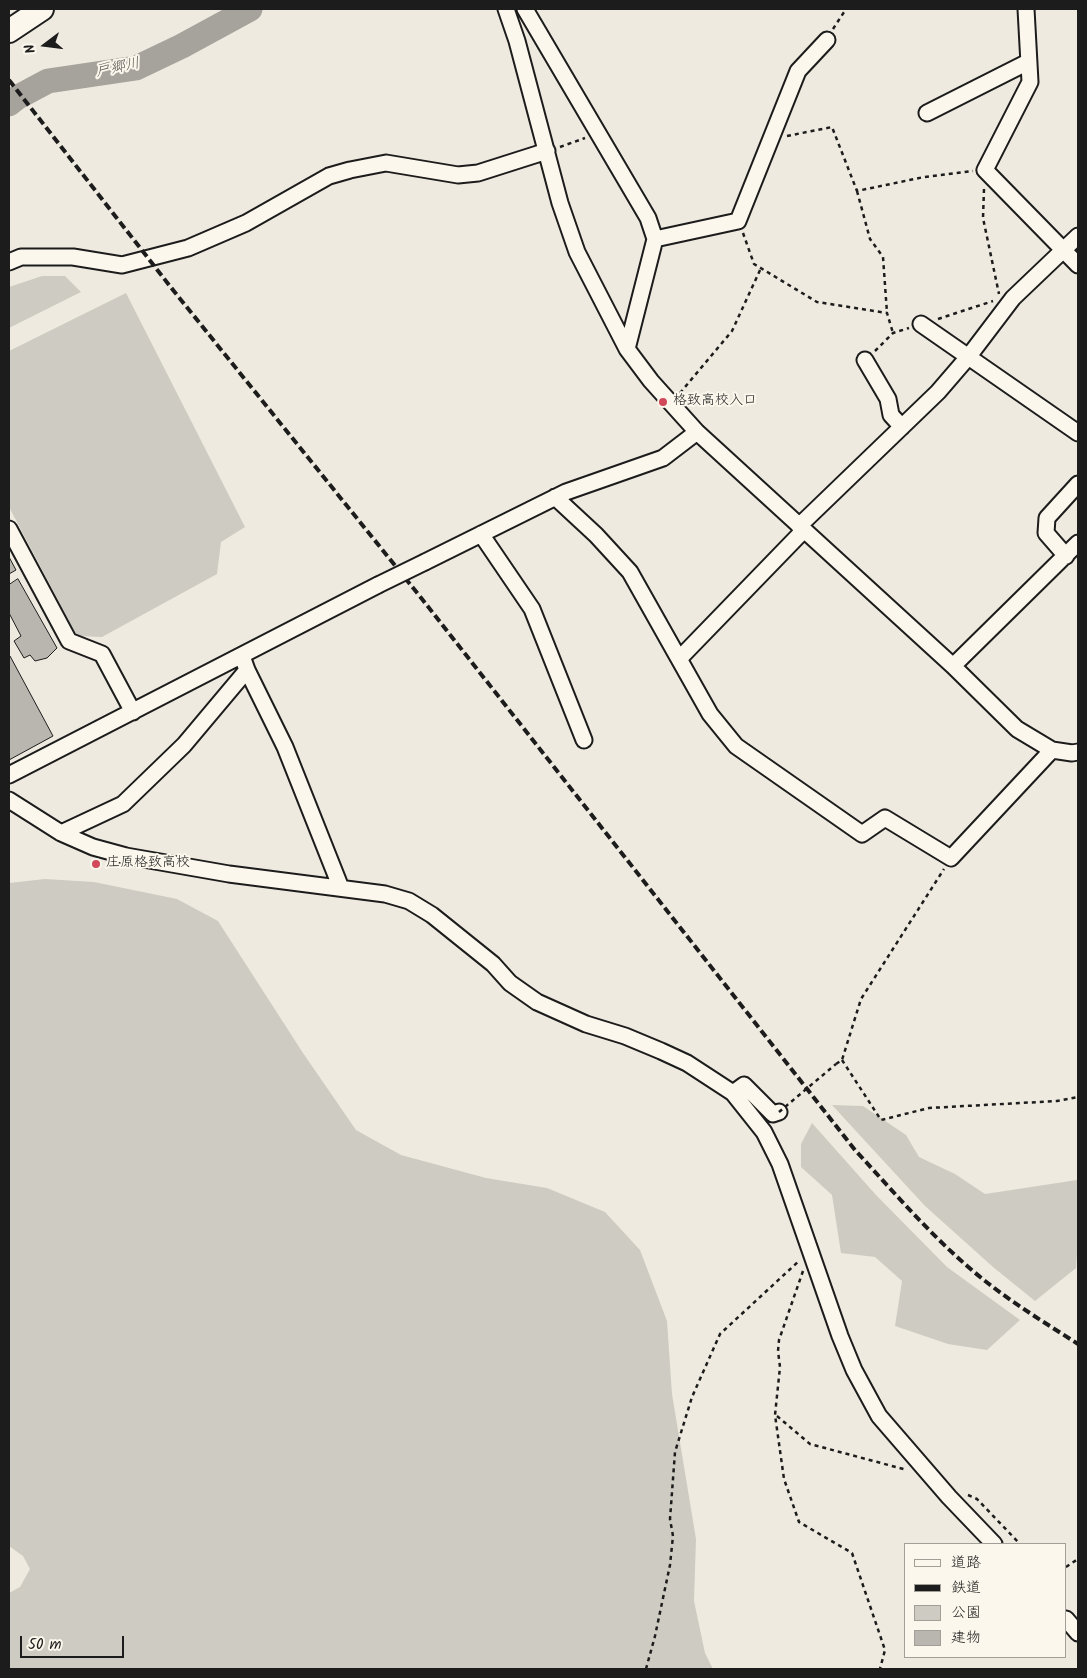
<!DOCTYPE html>
<meta charset="utf-8">
<style>
body{margin:0}
#map{position:relative;width:1087px;height:1678px;overflow:hidden;background:#eeeadf;font-family:Kalam,"Klee One",sans-serif}
canvas{display:block}
.frame{position:absolute;inset:0;border:10px solid #1c1c1c;pointer-events:none}
.legend{position:absolute;left:904px;top:1543px;width:162px;height:115px;box-sizing:border-box;background:#fbf7ec;border:1px solid #a29f99;margin:0;padding:6px 9px;list-style:none;font-size:15px;color:#1c1c1c}
.legend li{display:flex;align-items:center;gap:10px;height:25px}
.legend b{width:25px;border:1px solid #a29f99}
.north{position:absolute;left:20px;top:20px;width:50px;height:50px;-webkit-text-stroke:4px #fbf7ec;paint-order:stroke;rotate:255deg;font-size:14px;font-weight:700;line-height:20px;text-align:center;color:#1c1c1c}
.north::after{content:'';display:block;margin:auto;width:18px;height:22px;background:#1c1c1c;clip-path:polygon(50% 0,100% 100%,50% 72%,0 100%)}
.scale{position:absolute;left:20px;top:1636px;width:104px;height:22px;box-sizing:border-box;border:2px solid #1c1c1c;border-top:0;padding-left:6px;font-size:15px;line-height:18px;white-space:nowrap;color:#1c1c1c;-webkit-text-stroke:4px #fbf7ec;paint-order:stroke}
</style>
<div id="map">
<canvas width="1087" height="1678"></canvas>
<div class="frame"></div>
<ul class="legend">
<li><b style="height:6px;background:#fbf7ec"></b>道路</li>
<li><b style="height:6px;background:#1c1c1c"></b>鉄道</li>
<li><b style="height:14px;background:#ceccc2"></b>公園</li>
<li><b style="height:14px;background:#b9b6af"></b>建物</li>
</ul>
<div class="north">N</div>
<div class="scale">50 m</div>
</div>
<script>
const g = document.querySelector('canvas').getContext('2d');
g.lineJoin = 'round';
function fillPath(path, color) { g.fillStyle = color; g.fill(path, 'evenodd'); }
function stroke(path, color, width, dash) { g.strokeStyle = color; g.lineWidth = width; g.lineCap = dash ? 'butt' : 'round'; g.setLineDash(dash || []); g.stroke(path); }
function write(font, color, halo, rows, align = 'center') {
  g.font = font + ' Kalam,"Klee One",sans-serif'; g.lineWidth = 4; g.setLineDash([]); g.textBaseline = 'middle'; g.strokeStyle = halo; g.fillStyle = color; for (const [text, x, y, turn = 0] of rows) {
    g.save(); g.translate(x, y); g.rotate((+turn || 0) * Math.PI / 180); g.textAlign = isNaN(turn) ? turn : align; if (halo) g.strokeText(text, 0, 0); g.fillText(text, 0, 0); g.restore();
  }
}
fillPath(new Path2D(`
 M42,276H65L81,292L9,328V287Z
 M126,293L245,527L221,542L217,574L102,637L77,636L9,507V351Z
 M45,879L94,882L177,899L218,921L303,1053L356,1130L401,1155L486,1178L547,1188L605,1212L640,1250L667,1321L672,1394L696,1539L694,1601L705,1653L713,1669H9V1593L20,1587L30,1569L23,1556L9,1546V883Z
 M832,1105L863,1106L906,1135L919,1157L955,1174L985,1194L1077,1180L1078,1240L1076,1268L1035,1301L993,1267L925,1206Z
 M812,1123L876,1195L947,1267L1020,1320L987,1350L948,1344L895,1326L902,1281L875,1257L841,1253L832,1195L801,1167V1144Z`), '#ceccc2');
stroke(new Path2D(`
 M9,104L18,97L48,81L136,68L182,46L250,9`), '#a6a39d', 25);
const building = new Path2D(`
 M9,557L16,570L9,574Z
 M18,579L57,648L47,658L35,661L30,655L24,658L14,641L21,636L9,613V585Z
 M9,656H10L53,736L9,760Z`);
fillPath(building, '#b9b6af');
stroke(building, '#1c1c1c', 1);
const minor = new Path2D(`
 M506,9L517,41L560,203L577,252L627,349L651,381L697,432L953,666L1017,729L1052,750L1072,753L1078,752
 M525,9L648,218L655,239L627,349
 M1026,9L1030,82L985,170L1078,265
 M927,113L1028,62
 M655,239L738,221L798,71L827,40
 M9,262L21,257H73L122,265L188,248L246,223L329,176L350,170L386,163L458,175L478,173L547,151
 M921,324L1078,433
 M865,360L888,399L891,415L902,427
 M555,497L596,535L630,572L710,714L736,746L862,834L885,818L951,858L1052,750
 M799,526L938,392L969,356L1013,298L1078,236
 M9,529L69,641L102,654L133,712
 M481,534L532,609L584,740
 M1066,556L1046,533L1047,518L1078,484
 M425,562L566,492L663,458L697,432
 M242,656L247,670L285,747L341,888
 M679,659L804,530
 M953,666L1078,543
 M9,775L378,585
 M9,800L61,833L93,847L126,856L229,874L385,894L409,901L432,915L493,964L510,983L537,1002L586,1024L625,1036L661,1051L687,1063L733,1093L764,1132L780,1164L840,1336L854,1370L879,1416L949,1497L994,1544
 M61,833L123,804L184,745L247,670
 M733,1093L744,1085L773,1114L779,1112
 M1066,1619L1078,1633`);
const highway = new Path2D(`
 M9,31L42,9`);
stroke(minor, '#1c1c1c', 19);
stroke(highway, '#1c1c1c', 26);
stroke(new Path2D(`
 M833,29L846,9
 M787,136L832,127L857,191L924,177L973,171
 M560,147L585,138
 M984,189L983,218L999,294
 M857,191L870,239L883,257L887,313
 M743,233L754,264L817,302L887,313L893,333
 M938,319L993,301
 M875,351L893,333L909,328
 M680,393L732,331L761,268
 M842,1060L881,1120L929,1108L1057,1101L1078,1097
 M836,1064L842,1060L861,999L944,869
 M803,1271L779,1340L778,1351L780,1367L775,1415L784,1479L799,1522L852,1553L885,1650L880,1669
 M777,1416L810,1444L907,1470
 M968,1495L977,1499L1020,1544
 M1066,1567L1078,1559
 M646,1669L655,1636L670,1565L673,1536L670,1519L675,1452L692,1397L720,1334L800,1260`), '#1c1c1c', 2.5, [4, 4]);
stroke(minor, '#fbf7ec', 15);
stroke(highway, '#fbf7ec', 22);
stroke(new Path2D(`
 M9,80L173,290L422,599L855,1150C891,1189 926,1230 966,1265C1001,1296 1039,1319 1078,1344`), '#1c1c1c', 4, [8, 4]);
const minorBridge = new Path2D(`
 M378,585L425,562`);
stroke(minorBridge, '#1c1c1c', 19, []);
stroke(new Path2D(`
 M779,1112L836,1064`), '#1c1c1c', 2.5, [4, 4]);
stroke(minorBridge, '#fbf7ec', 15);
for (const [x, y, r, color] of [
 [663,402,5,"#d1495b"],
 [96,864,5,"#d1495b"]
]) { const dot = new Path2D(); dot.arc(x, y, r, 0, 2 * Math.PI); g.fillStyle = color; g.fill(dot); stroke(dot, '#fbf7ec', 2); }
write('14px', '#1c1c1c', '#fbf7ec', [
 ["格致高校入口",673,402],
 ["庄原格致高校",106,864]
], 'left');
write('italic 15px', '#5a5956', '#fbf7ec', [
 ["戸郷川",118,69,-12]
]);
</script>
